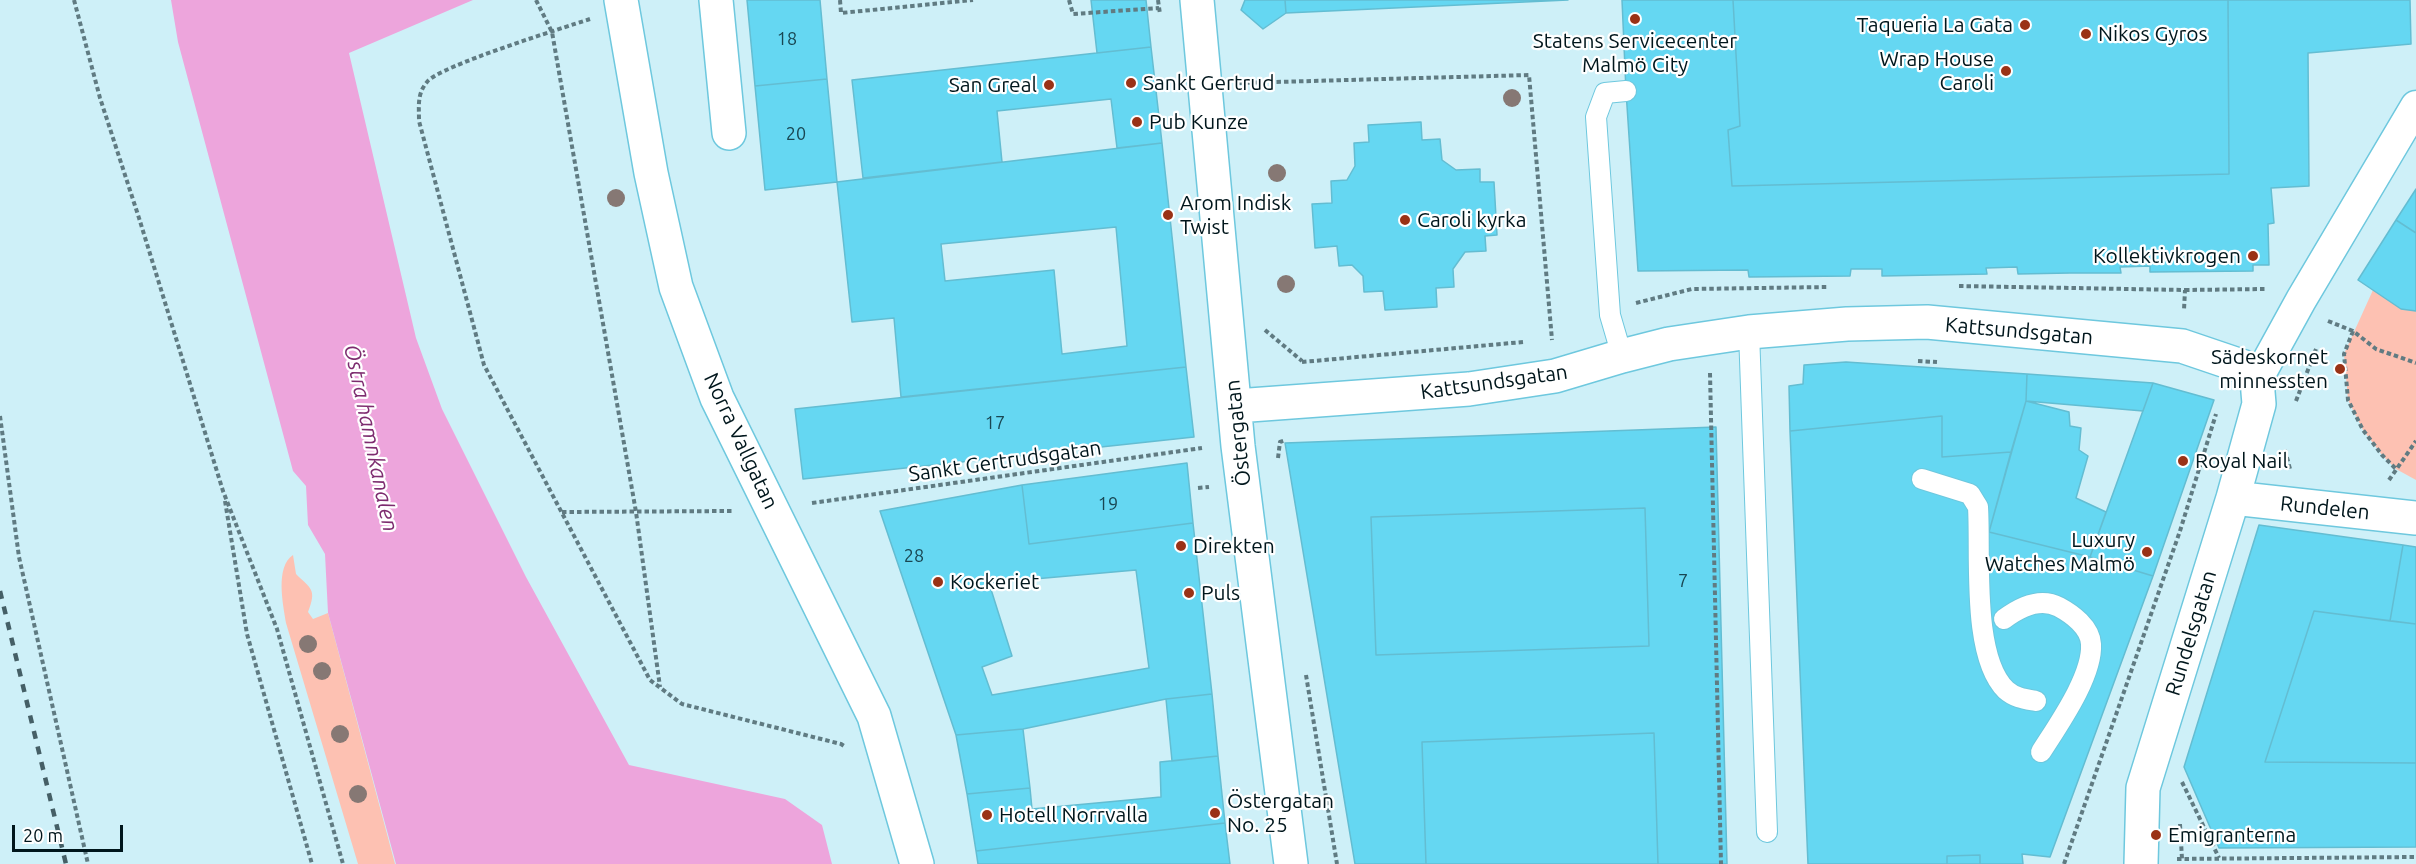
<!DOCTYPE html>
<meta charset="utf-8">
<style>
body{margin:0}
#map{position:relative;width:2416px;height:864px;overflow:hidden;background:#cef0f8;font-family:Ubuntu,sans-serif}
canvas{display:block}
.scale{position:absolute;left:12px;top:825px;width:111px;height:27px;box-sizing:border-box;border:3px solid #00161c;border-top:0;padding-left:8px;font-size:18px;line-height:21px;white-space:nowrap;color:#00161c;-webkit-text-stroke:4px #fff;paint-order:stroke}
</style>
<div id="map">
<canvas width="2416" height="864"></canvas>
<div class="scale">20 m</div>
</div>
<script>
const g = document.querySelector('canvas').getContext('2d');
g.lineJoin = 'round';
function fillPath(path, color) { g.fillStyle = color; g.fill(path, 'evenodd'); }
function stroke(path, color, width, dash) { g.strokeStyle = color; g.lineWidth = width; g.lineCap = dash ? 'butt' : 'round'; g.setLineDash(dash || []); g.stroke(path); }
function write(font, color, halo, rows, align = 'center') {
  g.font = font + ' Ubuntu,sans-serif'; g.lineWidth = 4.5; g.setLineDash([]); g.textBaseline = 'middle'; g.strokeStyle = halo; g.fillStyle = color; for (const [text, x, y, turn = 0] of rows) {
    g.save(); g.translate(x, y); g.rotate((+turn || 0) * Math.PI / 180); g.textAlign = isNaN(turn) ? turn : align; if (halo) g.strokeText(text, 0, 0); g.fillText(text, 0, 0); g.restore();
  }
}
fillPath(new Path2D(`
 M2373,290L2401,309L2416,311V480L2396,469L2382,455L2363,430L2348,400L2344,354Z
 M293,555L296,574C311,589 317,589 308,612L313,619L328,613L395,864H358L286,623C283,604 275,567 293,555Z`), '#fdc1b2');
fillPath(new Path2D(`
 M171,0H473L349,53L416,338L442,409L526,577L629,765L785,799L822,825L832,864H396L328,613L325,554L308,525L306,486L293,471L178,42Z`), '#eda5dc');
const building = new Path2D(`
 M747,0H820L827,79L755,86Z
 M1091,0H1146L1151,47L1097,53Z
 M1245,0H1285L1286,13L1263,29L1241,10Z
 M1285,0H1568L1286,13Z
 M1622,0H1733L1740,126L1728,130L1732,186L2229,174L2228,0H2410L2411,44L2308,53L2309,186L2271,188L2274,223L2268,224L2269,265H2253V271L2150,272V266L2120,267L2121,273H2070L2018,274L2017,267L1986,268L1987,274L1882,276V269H1851L1850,276L1749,277L1748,270L1638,271L1626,91Z
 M1733,0H2228L2229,174L1732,186L1728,130L1740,126Z
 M1151,47L1162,143L1117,148L1111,99L997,111L1002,162L863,178L852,80Z
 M827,79L837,182L765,190L755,86Z
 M1421,122L1422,140L1440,139L1442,160L1456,170L1480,169V182H1494L1497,235L1485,236L1486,251L1465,252L1453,269L1454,287L1436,288L1437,307L1385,310L1383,291L1364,292L1363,276L1352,265L1339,266L1337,246L1315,248L1312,204L1332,203L1331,181L1347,180L1355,166L1354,143L1369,142L1368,125Z
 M1162,143L1186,367L901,397L894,318L852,322L837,182ZM1116,227L1127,346L1062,354L1054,270L945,281L941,244Z
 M2416,189V233L2396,220Z
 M2396,220L2416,233V311L2401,309L2358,280Z
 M1846,362L2027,374L2026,401L2011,452L1942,457V416L1790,431L1789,386L1803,384L1804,365Z
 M1186,367L1194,437L803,479L795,409Z
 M2027,374L2153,383L2143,411L2026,401Z
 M2153,383L2214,400L2153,576L2090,557Z
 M2026,401L2069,412L2070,426L2081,428L2079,450L2088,456L2076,498L2106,512L2090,557L1989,532Z
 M1942,416V457L2011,452L1989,532L2090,557L2153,576L2050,857L2022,854L2023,864H1980V855L1947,856V864H1808L1790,431Z
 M1716,427L1727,864H1658L1654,733L1422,742L1426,864H1355L1285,443ZM1645,508L1649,646L1376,655L1371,517Z
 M1187,463L1193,523L1029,544L1022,485Z
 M1022,485L1029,544L1193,523L1212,694L1166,699L1023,729L956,735L880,511ZM1136,570L1149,668L992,695L982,667L1012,656L989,583Z
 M1645,508L1649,646L1376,655L1371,517Z
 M2259,525L2403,545L2390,621L2314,611L2265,762L2416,763V847L2219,848L2184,767Z
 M2403,545L2416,547V624L2390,621Z
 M2314,611L2416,624V763L2265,762Z
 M1212,694L1218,756L1172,761L1166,699Z
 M1023,729L1030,788L967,794L956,735Z
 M1654,733L1658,864H1426L1422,742Z
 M1218,756L1225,823L976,851L967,794L1030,788L1032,809L1161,797L1160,762Z
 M1225,823L1230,864H978L976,851Z
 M1980,855V864H1947V856Z`);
fillPath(building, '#65d7f2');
stroke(building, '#63bdd2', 1.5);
const service = new Path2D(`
 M1749,332L1767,832
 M1622,356L1610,315L1596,117L1605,93L1626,91
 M1922,479L1970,494L1978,507C1981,554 1971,656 2006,690C2015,698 2025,699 2036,701
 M2004,619C2020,607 2040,597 2059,607C2072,614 2090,627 2091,644C2093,676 2058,725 2041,752`);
const pedestrian = new Path2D(`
 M2257,380L2301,300L2416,106`);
const minor = new Path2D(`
 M716,0L729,133
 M1197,0L1238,446L1291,864
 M1236,406L1469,389L1555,376L1622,356L1669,344L1749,332L1847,324L1927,322L2182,346L2244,367L2257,380L2259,404L2233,498L2143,788L2141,864
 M2233,498L2416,518`);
const secondary = new Path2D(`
 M621,0L651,173L676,287L717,398L874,716L917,864`);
stroke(service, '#6ec8de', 22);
stroke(pedestrian, '#6ec8de', 33);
stroke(minor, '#6ec8de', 36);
stroke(secondary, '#6ec8de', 36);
stroke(new Path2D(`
 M74,0L100,98L139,218L223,491L277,629L343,864
 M536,0L552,32L636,512L660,687
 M840,0L841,13L973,0
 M1069,0L1073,14L1159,8
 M1158,0L1160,14
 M590,19C563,28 439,66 427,82C417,94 419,105 419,121L484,365L650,680L682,704L841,744L844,746
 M1239,83L1529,75L1552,340
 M1959,286L2185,290L2184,310
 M2185,290L2267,289
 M1636,303L1692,289L1828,287
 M2328,321L2353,331L2376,349L2416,363
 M1265,330L1302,361
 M2353,331L2344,354L2348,400L2363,430L2382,455L2396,469
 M1918,361L1937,362
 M1302,362L1523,342
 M1710,373L1721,864
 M2296,401L2316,349
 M0,416L19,557L88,864
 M2285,450L2290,469
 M1278,458L1280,442L1286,440
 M2389,480L2416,441
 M1198,488L1209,487
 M225,501L247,634L312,864
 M812,503L1202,448
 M562,512L733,511
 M1306,675L1337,864
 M2182,782L2219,858
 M2180,824L2182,859
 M2177,859L2416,857
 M2064,864L2180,531L2216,414`), '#607b82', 4, [4.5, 3]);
stroke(service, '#fff', 20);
stroke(pedestrian, '#fff', 30);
stroke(minor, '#fff', 33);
stroke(secondary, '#fff', 33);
stroke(new Path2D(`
 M0,591L66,864`), '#455f66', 4.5, [8, 8]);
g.fillStyle = '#867874';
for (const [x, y] of [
 [1512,98],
 [1277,173],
 [616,198],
 [1286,284],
 [308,644],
 [322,671],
 [340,734],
 [358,794]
]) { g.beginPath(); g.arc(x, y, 9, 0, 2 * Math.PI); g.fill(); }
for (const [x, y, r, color] of [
 [1635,19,6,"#9a3216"],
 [2025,25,6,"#9a3216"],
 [2086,34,6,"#9a3216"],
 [2006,71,6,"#9a3216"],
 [1131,83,6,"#9a3216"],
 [1049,85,6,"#9a3216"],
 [1137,122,6,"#9a3216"],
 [1168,215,6,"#9a3216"],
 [1405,220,6,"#9a3216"],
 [2253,256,6,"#9a3216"],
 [2340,369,6,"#9a3216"],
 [2183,461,6,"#9a3216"],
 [1181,546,6,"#9a3216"],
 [2147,552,6,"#9a3216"],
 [938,582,6,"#9a3216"],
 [1189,593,6,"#9a3216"],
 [1215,813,6,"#9a3216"],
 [987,815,6,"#9a3216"],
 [2156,835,6,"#9a3216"]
]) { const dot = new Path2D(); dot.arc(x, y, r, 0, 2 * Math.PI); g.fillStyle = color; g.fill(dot); stroke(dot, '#fff', 2); }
write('18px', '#194652', null, [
 ["18",787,39],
 ["20",796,134],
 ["17",995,423],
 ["19",1108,504],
 ["28",914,556],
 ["7",1683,581]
]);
write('21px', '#00161c', '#fff', [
 ["Taqueria La Gata",2013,25,"right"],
 ["Nikos Gyros",2098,34],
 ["Statens Servicecenter",1635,41,"center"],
 ["Malmö City",1635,65,"center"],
 ["Wrap House",1994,59,"right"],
 ["Caroli",1994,83,"right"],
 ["Sankt Gertrud",1143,83],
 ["San Greal",1037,85,"right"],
 ["Pub Kunze",1149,122],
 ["Arom Indisk",1180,203],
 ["Twist",1180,227],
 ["Caroli kyrka",1417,220],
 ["Kollektivkrogen",2241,256,"right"],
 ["Sädeskornet",2328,357,"right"],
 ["minnessten",2328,381,"right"],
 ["Royal Nail",2195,461],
 ["Luxury",2135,540,"right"],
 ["Watches Malmö",2135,564,"right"],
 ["Direkten",1193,546],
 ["Kockeriet",950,582],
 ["Puls",1201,593],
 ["Östergatan",1227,801],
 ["No. 25",1227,825],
 ["Hotell Norrvalla",999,815],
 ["Emigranterna",2168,835]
], 'left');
write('21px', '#00161c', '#fff', [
 ["Kattsundsgatan",2019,331,5],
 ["Kattsundsgatan",1494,382,-8],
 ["Östergatan",1238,433,-96],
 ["Norra Vallgatan",741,441,65],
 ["Sankt Gertrudsgatan",1005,461,-8],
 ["Rundelen",2325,508,6],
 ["Rundelsgatan",2191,633,-73]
]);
write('italic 22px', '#7d2c6f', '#fff', [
 ["Östra hamnkanalen",371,438,78]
]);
</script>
